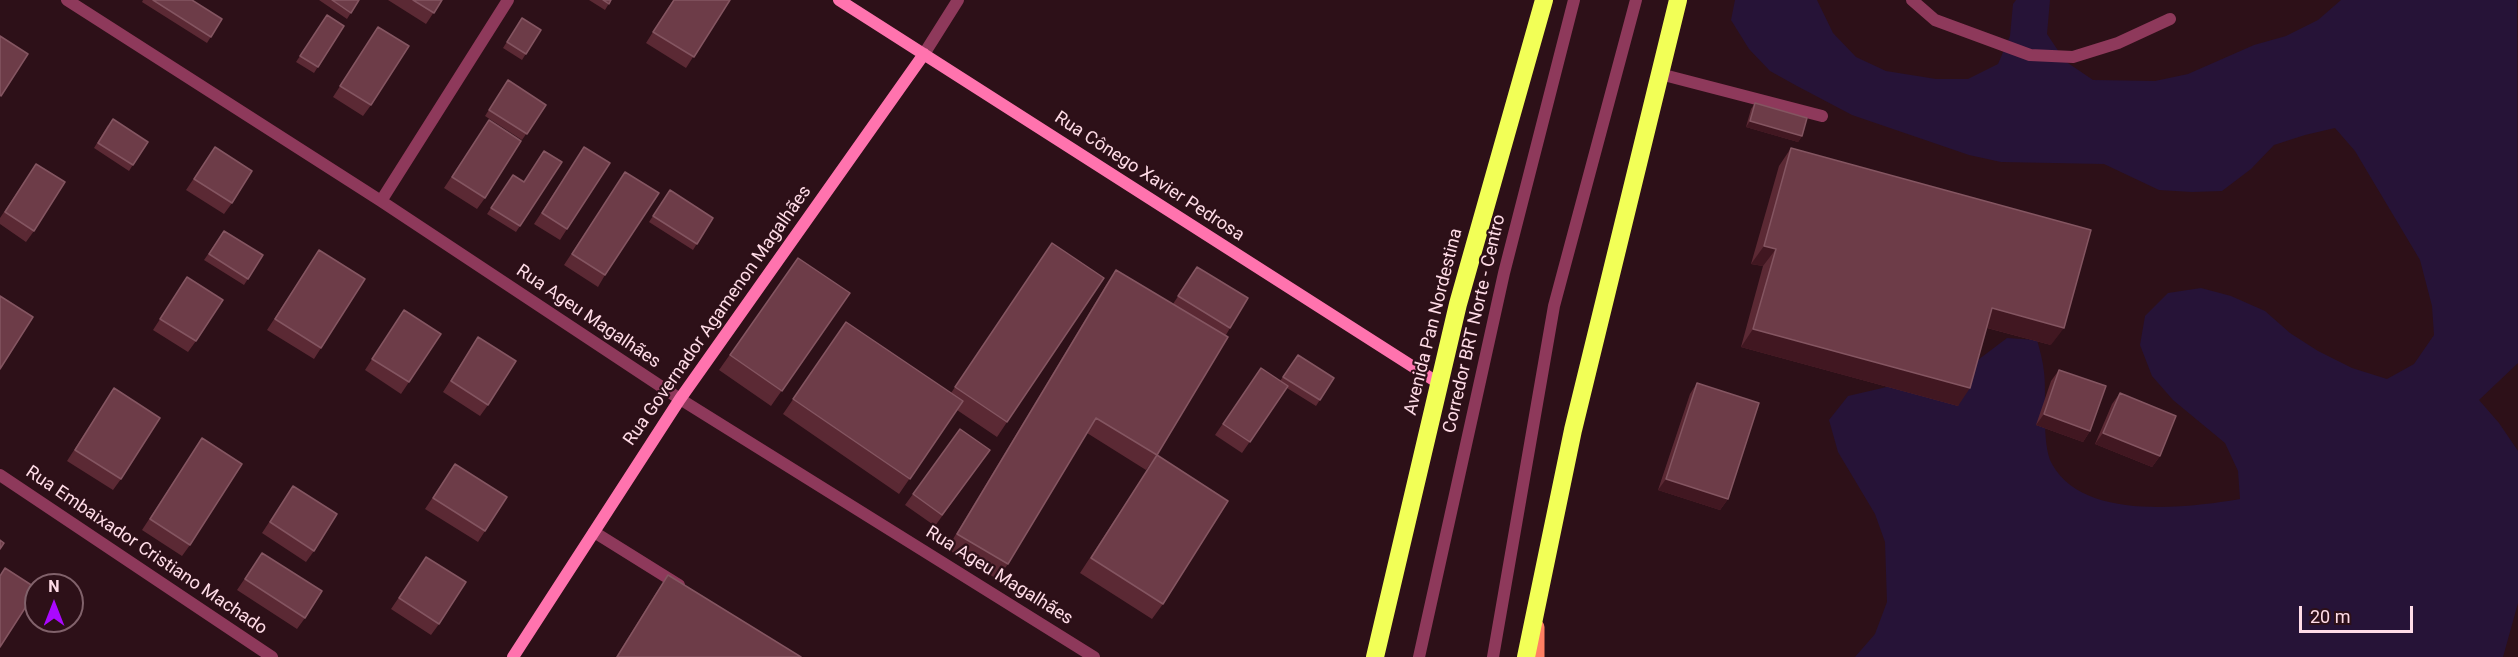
<!DOCTYPE html>
<meta charset="utf-8">
<style>
body{margin:0}
#map{position:relative;width:2518px;height:657px;overflow:hidden;background:#2d1018;font-family:Roboto,sans-serif}
canvas{display:block}
.north{position:absolute;left:24px;top:573px;width:60px;height:60px;box-sizing:border-box;background:#2d1018;border:2px solid #81626b;border-radius:50%;rotate:0deg;font-size:16px;font-weight:700;line-height:24px;text-align:center;color:#ffdce7}
.north::after{content:'';display:block;margin:auto;width:21px;height:27px;background:#aa08ff;clip-path:polygon(50% 0,100% 100%,50% 72%,0 100%)}
.scale{position:absolute;left:2299px;top:606px;width:114px;height:27px;box-sizing:border-box;border:3px solid #ffdce7;border-top:0;padding-left:8px;font-size:18px;line-height:21px;white-space:nowrap;color:#ffdce7;-webkit-text-stroke:4px #2d1018;paint-order:stroke}
</style>
<div id="map">
<canvas width="2518" height="657"></canvas>
<div class="north">N</div>
<div class="scale">20 m</div>
</div>
<script>
const g = document.querySelector('canvas').getContext('2d');
g.lineJoin = 'round';
function fillPath(path, color) { g.fillStyle = color; g.fill(path, 'evenodd'); }
function stroke(path, color, width, dash) { g.strokeStyle = color; g.lineWidth = width; g.lineCap = dash ? 'butt' : 'round'; g.setLineDash(dash || []); g.stroke(path); }
function write(font, color, halo, rows, align = 'center') {
  g.font = font + ' Roboto,sans-serif'; g.lineWidth = 4.5; g.setLineDash([]); g.textBaseline = 'middle'; g.strokeStyle = halo; g.fillStyle = color; for (const [text, x, y, turn = 0] of rows) {
    g.save(); g.translate(x, y); g.rotate((+turn || 0) * Math.PI / 180); g.textAlign = isNaN(turn) ? turn : align; if (halo) g.strokeText(text, 0, 0); g.fillText(text, 0, 0); g.restore();
  }
}
fillPath(new Path2D(`
 M1735,0H1817L1833,33L1856,57L1886,71L1936,79H1968L1998,64L2010,36L2013,4L2016,0H2050L2047,34L2065,61L2093,80L2155,81L2188,74L2254,45L2286,36L2318,20L2341,0H2517L2518,363L2479,400L2499,423L2518,451V603L2503,657H1855L1875,634L1887,602L1885,542L1875,514L1838,452L1829,420L1848,396L1921,379L1958,375L2007,338L2037,340C2040,351 2043,361 2044,372C2047,395 2041,444 2052,464C2083,521 2187,508 2240,499L2238,471L2225,443L2173,400L2152,376L2140,345L2145,316L2168,293L2201,288L2231,296L2265,311L2290,333L2318,351L2352,368L2387,379L2414,364L2434,335L2432,306L2420,260L2355,151L2335,128L2305,135L2274,145L2251,169L2222,191L2192,192L2159,190L2104,164L2001,162L1969,155L1852,115L1797,86L1770,71L1749,49L1731,20Z`), '#261337');
stroke(new Path2D(`
 M1912,0L1935,20L2030,55L2073,57L2118,43L2170,19
 M1660,74L1822,116
 M594,532L679,585
 M1419,657L1504,273L1574,0
 M1493,657L1554,306L1636,0`), '#8e395b', 12);
stroke(new Path2D(`
 M67,0L381,201L680,399L1094,657
 M924,54L958,0
 M381,201L508,0
 M0,475L272,657`), '#8e395b', 12);
stroke(new Path2D(`
 M839,0L1440,384
 M513,657L680,399L924,54`), '#ff73ae', 12);
stroke(new Path2D(`
 M1537,627V657`), '#ff7f63', 15);
stroke(new Path2D(`
 M1375,657L1458,304L1544,0
 M1526,657L1573,430L1678,0`), '#f2ff57', 18);
fillPath(new Path2D(`
 M143,0H192L222,19L207,43L142,2Z
 M319,0H359L347,19Z
 M388,0H442L426,24Z
 M589,0H611L605,10Z
 M673,0H730L686,68L646,43Z
 M327,15L344,26L314,73L296,62Z
 M522,18L541,30L522,60L503,48Z
 M378,27L371,105L363,116L333,97Z
 M504,86L546,105L522,140L485,116Z
 M1755,103L1802,136L1798,142L1746,127L1751,109Z
 M489,120L485,198L477,209L444,188Z
 M108,125L148,142L129,171L94,148Z
 M215,147L232,203L224,214L186,190Z
 M584,147L567,229L560,240L534,224Z
 M1791,148L2051,345L1987,328L1958,406L1741,347L1763,266L1751,264L1779,166Z
 M562,162L516,232L487,214L513,175L524,182Z
 M36,164L34,231L26,242L0,224V218Z
 M625,172L605,275L598,287L564,265Z
 M670,190L713,218L693,250L649,222Z
 M224,231L263,255L244,285L204,260Z
 M1052,243L1104,278L997,437L957,410L899,494L783,414L846,322L951,393Z
 M319,250L321,348L314,359L267,330Z
 M798,258L850,293L771,406L719,370Z
 M1197,267L1230,328L1157,455L1146,470L1087,433L1008,564L997,579L947,549L1106,285L1116,270L1173,304Z
 M187,277L196,341L188,352L153,330Z
 M404,310L409,382L401,394L365,370Z
 M478,337L488,405L480,416L443,392Z
 M1298,355L1334,378L1316,406L1287,388L1242,453L1215,435L1261,368L1280,381Z
 M2059,370L2090,431L2083,442L2036,425L2051,381Z
 M1697,383L1728,499L1720,510L1658,490L1690,394Z
 M114,388L121,479L113,490L67,461Z
 M2120,393L2160,456L2152,467L2095,444L2112,404Z
 M960,429L990,450L935,526L905,505Z
 M202,438L190,545L182,556L142,530Z
 M1157,455L1163,604L1152,619L1080,573Z
 M455,464L485,531L478,542L425,509Z
 M293,486L314,551L306,562L262,533Z
 M262,553L305,618L297,629L237,590Z
 M426,557L439,624L431,635L391,609Z
 M668,575L801,657H616L656,593Z`), '#5b2934');
fillPath(new Path2D(`
 M1750,121L1802,136L1798,142L1746,127Z
 M1764,246L1776,249L1763,266L1751,264Z
 M1992,308L2064,328L2051,345L1980,326Z
 M1753,329L1970,388L1958,406L1741,347Z
 M2044,414L2090,431L2083,442L2036,425Z
 M2103,433L2160,456L2152,467L2095,444Z
 M1666,479L1728,499L1720,510L1658,490Z`), '#411721');
const building = new Path2D(`
 M153,0H192L222,19L211,37Z
 M332,0H359L351,13Z
 M413,0H442L434,13Z
 M603,0H611L609,4Z
 M674,0H730L694,57L653,32Z
 M327,15L344,26L318,67L300,56Z
 M522,18L541,30L526,54L507,42Z
 M378,27L409,46L371,105L340,86Z
 M0,36L28,54L1,96L0,95Z
 M508,80L546,105L527,134L489,110Z
 M1755,103L1807,118L1802,136L1750,121Z
 M113,119L148,142L133,165L98,143Z
 M489,120L521,141L485,198L452,177Z
 M215,147L252,171L232,203L194,179Z
 M584,147L610,163L567,229L542,213Z
 M1791,148L2091,230L2064,328L1992,308L1970,388L1753,329L1776,249L1764,246Z
 M544,151L562,162L520,226L491,208L513,175L524,182Z
 M36,164L65,182L34,231L5,212Z
 M625,172L659,193L605,275L572,254Z
 M670,190L713,218L697,244L653,216Z
 M224,231L263,255L248,279L209,254Z
 M1052,243L1104,278L1007,422L955,387Z
 M319,250L365,279L321,348L275,319Z
 M798,258L850,293L782,391L730,355Z
 M1197,267L1248,298L1230,328L1178,296Z
 M1116,270L1228,337L1157,455L1096,418L1008,564L957,534Z
 M187,277L223,300L196,341L160,319Z
 M0,296L33,317L0,369Z
 M404,310L441,334L409,382L372,359Z
 M846,322L963,401L910,479L793,399Z
 M478,337L516,361L488,405L451,381Z
 M1298,355L1334,378L1320,400L1283,377Z
 M1261,368L1288,386L1250,442L1223,424Z
 M2059,370L2106,386L2090,431L2044,414Z
 M1697,383L1759,403L1728,499L1666,479Z
 M114,388L160,418L121,479L75,450Z
 M2120,393L2176,416L2160,456L2103,433Z
 M960,429L990,450L942,515L913,494Z
 M202,438L242,464L190,545L150,519Z
 M1157,455L1228,501L1163,604L1091,558Z
 M455,464L507,497L485,531L433,498Z
 M293,486L337,514L314,551L270,522Z
 M0,540L4,543L0,549Z
 M262,553L322,591L305,618L245,579Z
 M426,557L466,582L439,624L399,598Z
 M5,568L36,588V591L0,647V576Z
 M668,575L801,657H617Z`);
fillPath(building, '#6d3c48');
stroke(building, '#845561', 1.5);
write('18px', '#ffdce7', '#2d1018', [
 ["Rua Cônego Xavier Pedrosa",1149,177,33],
 ["Rua Governador Agamenon Magalhães",718,316,-55],
 ["Rua Ageu Magalhães",588,317,34],
 ["Avenida Pan Nordestina",1434,322,-76],
 ["Corredor BRT Norte - Centro",1475,324,-77],
 ["Rua Embaixador Cristiano Machado",146,551,34],
 ["Rua Ageu Magalhães",999,576,32]
]);
</script>
